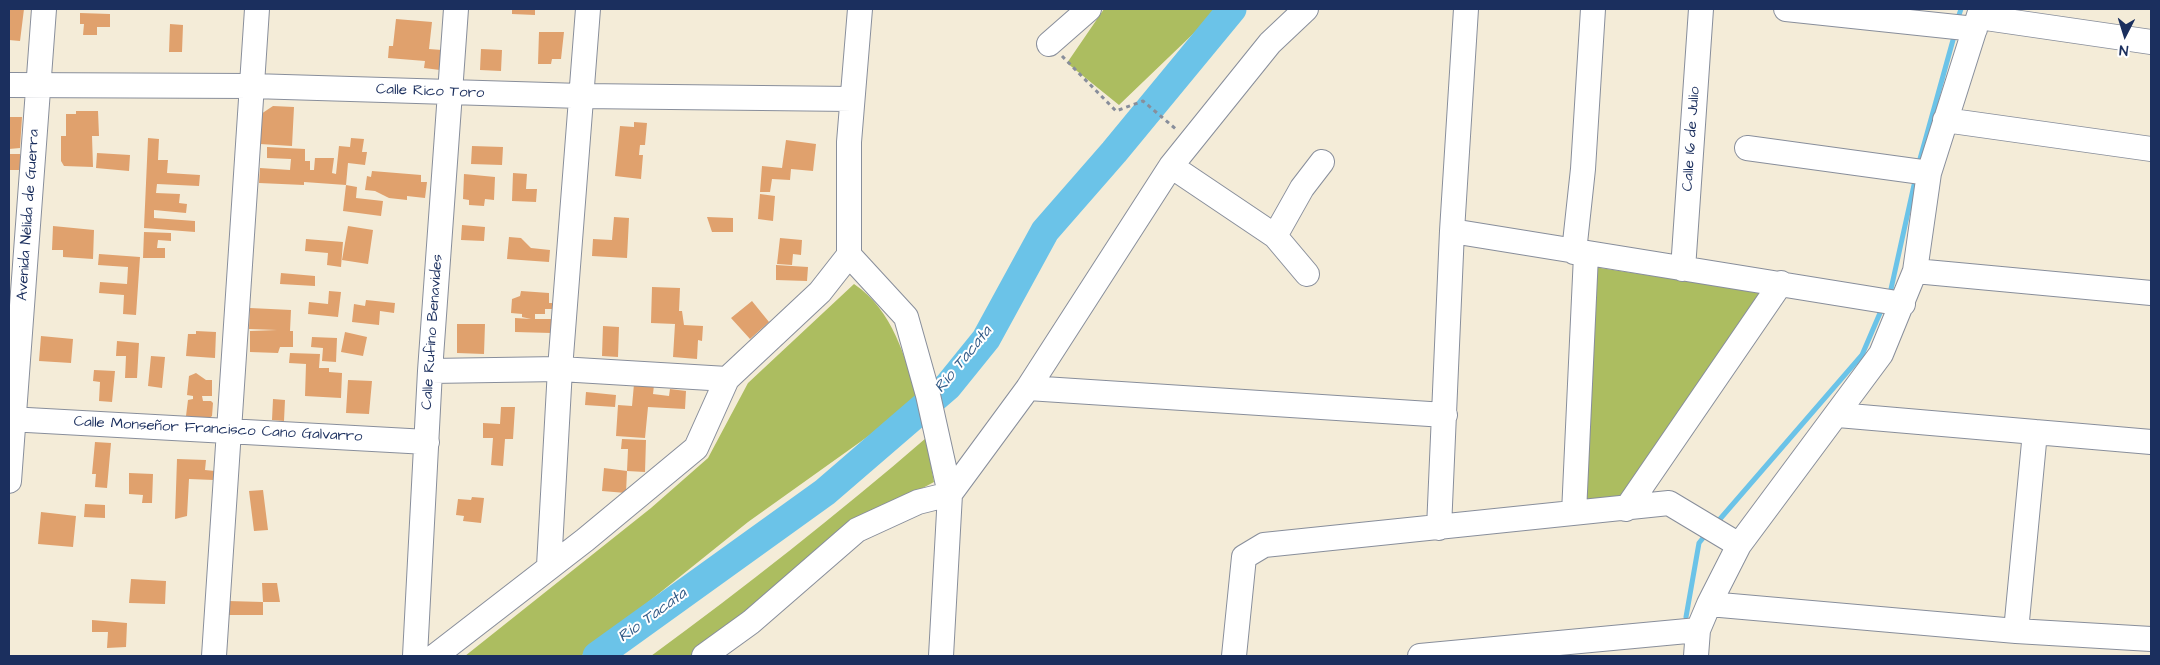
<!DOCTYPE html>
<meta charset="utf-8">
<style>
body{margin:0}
#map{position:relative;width:2160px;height:665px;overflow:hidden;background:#f4ecd8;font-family:"Architects Daughter",sans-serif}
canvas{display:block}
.frame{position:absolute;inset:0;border:10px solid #1b2f5e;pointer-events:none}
.north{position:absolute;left:2100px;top:10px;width:50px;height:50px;-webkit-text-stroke:4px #fff;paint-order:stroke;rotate:185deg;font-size:14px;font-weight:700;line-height:20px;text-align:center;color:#1b2f5e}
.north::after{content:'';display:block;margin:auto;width:18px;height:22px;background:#1b2f5e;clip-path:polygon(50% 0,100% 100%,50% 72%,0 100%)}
</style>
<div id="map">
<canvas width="2160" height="665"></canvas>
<div class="frame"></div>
<div class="north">N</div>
</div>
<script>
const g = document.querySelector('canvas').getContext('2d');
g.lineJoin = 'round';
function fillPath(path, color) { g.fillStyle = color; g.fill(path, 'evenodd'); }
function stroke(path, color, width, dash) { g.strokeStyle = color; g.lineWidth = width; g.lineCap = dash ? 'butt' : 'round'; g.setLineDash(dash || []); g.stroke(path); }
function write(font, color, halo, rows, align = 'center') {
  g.font = font + ' "Architects Daughter",sans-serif'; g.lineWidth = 4; g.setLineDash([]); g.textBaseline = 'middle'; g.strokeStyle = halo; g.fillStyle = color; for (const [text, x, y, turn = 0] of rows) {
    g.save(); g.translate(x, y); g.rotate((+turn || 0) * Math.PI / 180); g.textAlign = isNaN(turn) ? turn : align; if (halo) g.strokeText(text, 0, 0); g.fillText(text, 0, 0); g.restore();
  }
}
fillPath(new Path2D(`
 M1104,9H1219L1119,105L1067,63Z
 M1594,267L1758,292L1761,298L1660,438L1625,502L1582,507Z
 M854,284C894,311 904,357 919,400L748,522L581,656H465L651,508L708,458L748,383Z
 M926,438L934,482L855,524L693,656H651C745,587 837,515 926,438Z`), '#acbd60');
stroke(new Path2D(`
 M1959,15L1961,9
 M1920,159L1953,40
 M1891,289L1914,185
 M1720,519L1862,355L1880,313
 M1686,617L1699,543L1703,538`), '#6bc3e8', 5);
stroke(new Path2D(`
 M597,656L825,492L948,386L986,339L1045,231L1114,152L1232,9`), '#6bc3e8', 29);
fillPath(new Path2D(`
 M9,9H24L20,41L9,40Z
 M512,9H535V15L512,14Z
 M80,13L110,14V27H97V35H83L84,24H80Z
 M396,19L432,22L429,49L442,50L440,70L424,68L425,61L388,58L389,46H393Z
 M170,24L183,25L182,52H169Z
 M539,32H564L561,59H552L551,64H538Z
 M481,49L502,50L501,71L480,70Z
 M273,106L294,107L292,146L260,144L261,114Z
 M76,111H98L99,136H92L93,167L64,166L61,161V136H66V114H76Z
 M9,117H22L20,148L9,149Z
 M634,122L647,123L645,145H640L639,155H643L641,179L615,176L620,126L634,127Z
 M148,138L159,139L158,160H168L167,173L200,175L199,186L157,184L156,193L180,194L179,203L187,204L186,213L154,210V218L195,221V232L144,228Z
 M351,138L364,139L362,152H367L365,165L348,163L346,185L357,187L356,198L383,201L381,216L343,211L346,185L304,182V185L259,183L260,168L290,170L291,159L267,158V147L305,149V161H310V170H314L315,158H334L332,173L336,174L339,146L350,147Z
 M786,140L816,144L813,171L791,169L790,180L772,179L770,192H760L762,166L782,168Z
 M472,146L503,147L502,165L471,164Z
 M97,153L130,155L129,171L96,168Z
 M9,154H20V170H9Z
 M372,171L421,175V182H427L425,198L407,196V200L389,198L375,191L365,190L367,176L371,177Z
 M513,173L527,174L526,189H537L536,202L512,201Z
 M464,174L495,177L494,200L485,199L484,206L469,205V200L463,199Z
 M760,194L775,196L773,221L758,219Z
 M614,217L629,218L627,258L592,256L593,239L612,240Z
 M707,217L733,218V232H712Z
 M462,225L485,227L484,241L461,240Z
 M53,226L94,230L93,259L63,257V250H52Z
 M348,226L373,230L368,264L342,260Z
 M144,232L171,233V241L158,240L157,248H165V258H143Z
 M509,237L521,238L531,248L550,250L549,262L507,259Z
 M780,238L802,240L801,255L793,254L792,265L777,264Z
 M306,239L343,242L341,267L327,265L328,253L305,251Z
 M99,254L140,257L136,315L123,314L124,295L99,293L100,282L127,284L128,267L98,265Z
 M776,265L808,267L807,281L776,280Z
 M281,273L315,276V286L280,284Z
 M652,287L680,288L679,311H682L684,325L703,326L702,341L698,340L697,359L673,357L675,324L651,323Z
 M329,291L341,292L338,317L308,314L309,302L328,304Z
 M521,291L549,293V303H552V309H545V314H535V319H551V333L515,332V318L531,319L522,317V314L511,313L512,299L520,296Z
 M366,300L395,303L394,313L380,311L379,325L352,322L354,304L365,306Z
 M752,301L769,322L750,339L731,318Z
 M250,308L291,310L290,331H293V347H280L278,353L250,352V331L277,330L249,329Z
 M457,324H485L484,354L457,353Z
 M603,326L619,327L618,357L602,356Z
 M196,331L216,332L215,358L186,356L188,334H196Z
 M345,332L367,337L363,356L341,352Z
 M41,336L73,339L71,363L39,361Z
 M312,337L337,338L336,362L322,361L323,348L311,347Z
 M117,341L139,343L137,378H125L126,356H116Z
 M290,353L320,354L319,368H329V372L342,373L341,398L305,396L306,364L289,363Z
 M151,356L165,357L162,388L148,386Z
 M94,370L115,371L112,402L99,401L100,382L93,381Z
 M196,373L206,380H212V396H202L203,401H211L213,403L212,416L206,421L187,419L186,416L188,400L193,399V396L187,395L189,376Z
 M348,380L372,381L369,414L346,413Z
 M634,384L654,385L653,394L669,396L670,389L686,391L685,409L648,407L645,438L616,436L618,405L632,406Z
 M586,392L616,395L615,407L585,405Z
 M273,399L285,400L284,421L272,420Z
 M501,407H515L513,439H505L503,466L491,465L493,438H483V423L500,424Z
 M622,439L646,440L645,472L627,471L628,449H621Z
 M95,442L111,443L107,488L95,487L96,474H92Z
 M177,459L206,460L205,470L215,471L214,480L189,479L187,516L175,519Z
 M604,468L627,471L626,493L602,491Z
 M129,473L153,474L152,503H142L143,495L129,494Z
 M263,490L268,530L254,531L249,491Z
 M472,497L484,498L481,523L463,521L464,516L456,515L458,499L471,500Z
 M85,504L105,505V518L84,517Z
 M41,512L76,516L73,547L38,544Z
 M131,579L166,581L165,604L129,603Z
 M262,583H277L280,602H263Z
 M228,601L263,602V615H228Z
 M92,620L127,623L126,647L107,648L108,632H92Z`), '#e0a16d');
const minor = new Path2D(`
 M860,9L849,142V255L906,317L928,395L950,494L941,656
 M1786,9L1975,29
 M1979,17L2151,42
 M1049,44L1089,9
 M9,85L252,86L581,96L852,99
 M1945,120L2151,149
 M1747,148L1929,173
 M1171,166L1275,236L1307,274
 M1452,231L1903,304
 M1275,236L1302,188L1322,162
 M1574,252L1583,169L1593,9
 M1683,269L1701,9
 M1915,271L2151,293
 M430,371L560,369L727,379
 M1028,388L1445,415
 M1838,415L2151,442
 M9,419L427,442
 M9,481L44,9
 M1626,509L1781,283
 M1574,513L1586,255
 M1439,528L1452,231L1466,9
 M549,566L560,369L588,9
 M1709,604L2016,631L2151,639
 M2016,631L2035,432
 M214,656L257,9
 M415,656L430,371L456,9
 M435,656L585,540L696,448L727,379L820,292L849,255
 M704,656L751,622L857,530L918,502L950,494L1028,388L1171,166L1270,43L1306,9
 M1234,656L1244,557L1264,545L1669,503L1739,545
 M1420,656L1698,630
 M1696,656L1698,630L1709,604L1739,545L1881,354L1915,271L1929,173L1981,9`);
stroke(minor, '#888e9b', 26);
stroke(new Path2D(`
 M1062,56L1116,111L1143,101L1177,130`), '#888e9b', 3, [4, 4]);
stroke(minor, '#fff', 24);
write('15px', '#1b2f5e', '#fff', [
 ["Calle Rico Toro",430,92,2],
 ["Calle 16 de Julio",1692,139,-86],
 ["Avenida Nélida de Guerra",29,215,-86],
 ["Calle Rufino Benavides",433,332,-86],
 ["Calle Monseñor Francisco Cano Galvarro",218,430,3]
]);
write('italic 16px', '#335b87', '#fff', [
 ["Río Tacata",964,360,-51],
 ["Río Tacata",653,616,-36]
]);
</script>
